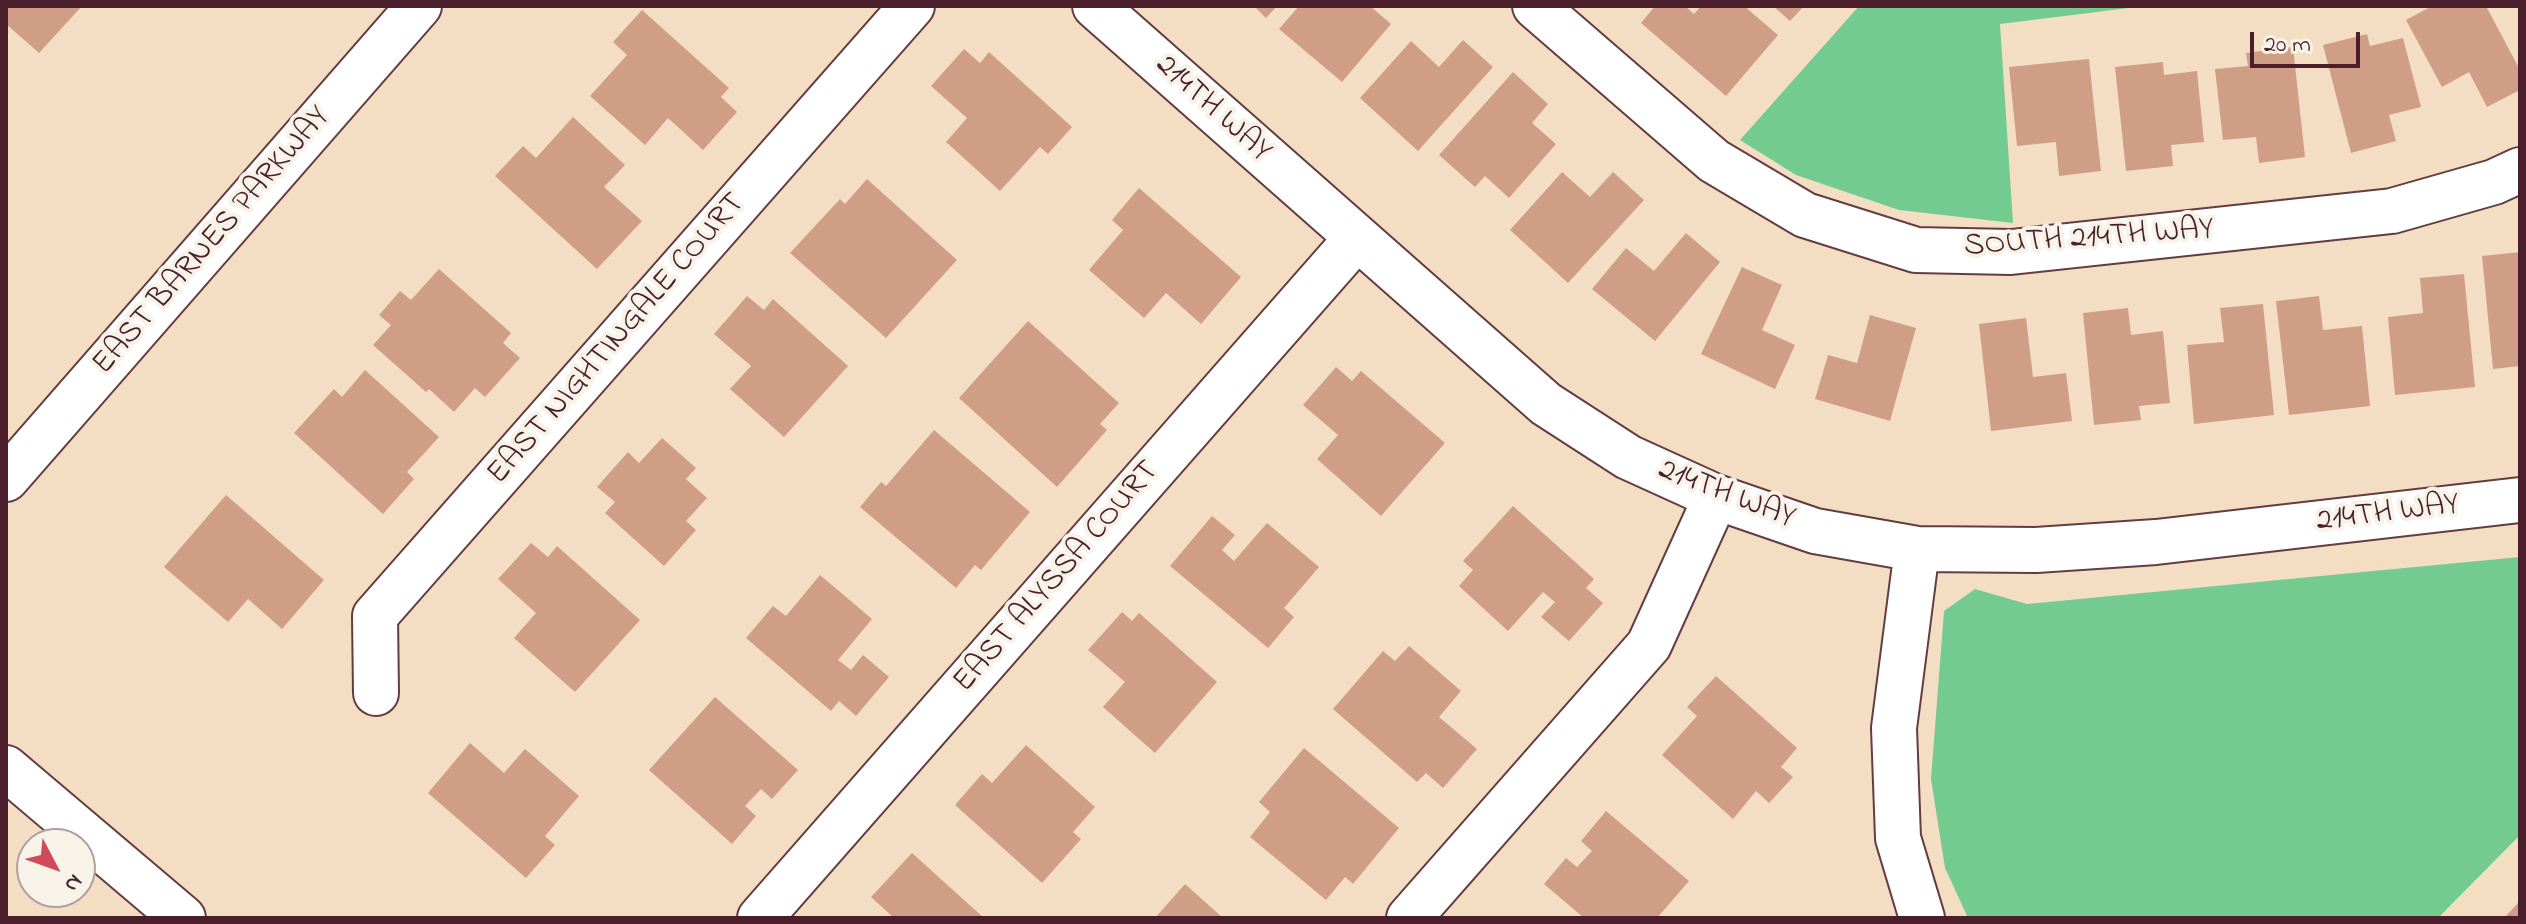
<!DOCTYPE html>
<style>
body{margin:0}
#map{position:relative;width:2526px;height:924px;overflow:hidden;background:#f4dec3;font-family:"Indie Flower",sans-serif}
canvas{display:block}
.frame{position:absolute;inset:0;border:8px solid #4a1f2b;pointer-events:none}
.north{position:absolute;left:16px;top:828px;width:80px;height:80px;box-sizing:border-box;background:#f7f3e8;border:2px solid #b29e9c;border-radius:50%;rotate:131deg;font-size:22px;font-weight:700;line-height:32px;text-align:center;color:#4a1f2b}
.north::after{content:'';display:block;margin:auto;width:28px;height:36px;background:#d1495b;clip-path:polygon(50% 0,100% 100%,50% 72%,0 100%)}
.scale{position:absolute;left:2250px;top:32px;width:110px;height:36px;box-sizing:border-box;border:4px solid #4a1f2b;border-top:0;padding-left:10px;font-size:24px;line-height:28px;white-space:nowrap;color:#4a1f2b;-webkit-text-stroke:6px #f7f3e8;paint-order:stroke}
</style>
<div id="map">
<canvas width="2526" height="924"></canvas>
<div class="frame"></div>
<div class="north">N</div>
<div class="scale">20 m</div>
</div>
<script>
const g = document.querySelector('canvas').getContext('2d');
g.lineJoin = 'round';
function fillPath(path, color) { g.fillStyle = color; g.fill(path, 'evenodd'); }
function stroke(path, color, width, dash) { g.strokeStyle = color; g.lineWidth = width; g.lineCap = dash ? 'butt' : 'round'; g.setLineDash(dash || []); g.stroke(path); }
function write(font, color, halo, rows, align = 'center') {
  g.font = font + ' "Indie Flower",sans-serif'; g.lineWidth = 8; g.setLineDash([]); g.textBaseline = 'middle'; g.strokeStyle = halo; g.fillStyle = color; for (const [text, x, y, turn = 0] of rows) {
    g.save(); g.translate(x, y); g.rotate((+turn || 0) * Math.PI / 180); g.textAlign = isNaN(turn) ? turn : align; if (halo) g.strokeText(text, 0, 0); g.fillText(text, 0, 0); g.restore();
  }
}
fillPath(new Path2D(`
 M1859,6H2145L2000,24L2013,223L1899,210L1796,175L1740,140Z
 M2520,557V835L2438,918H1968L1945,868L1931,779L1944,611L1975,589L2027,604Z`), '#74cb90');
fillPath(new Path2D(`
 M6,6H82L39,53L6,24Z
 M1254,6H1277L1266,18Z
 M1299,6H1370L1391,24L1342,82L1279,29Z
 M1655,6H1685L1694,14L1701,6H1744L1778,35L1726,96L1641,23Z
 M1773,6H1804L1790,21Z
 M2432,6H2486L2520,70V90L2487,107L2469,72L2442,87L2406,20Z
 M642,10L729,88L721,97L737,112L703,150L668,118L645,145L590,96L627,55L613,42Z
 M2367,34L2370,46L2403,38L2421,107L2389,115L2396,141L2351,153L2323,45Z
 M1463,40L1493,67L1418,151L1360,98L1411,41L1439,67Z
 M2293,47L2305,157L2259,163L2256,137L2223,140L2215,69L2248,66L2246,53Z
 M964,49L980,63L989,52L1072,127L1048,154L1040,147L1000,191L946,142L967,118L931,86Z
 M2089,59L2101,171L2059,176L2056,142L2017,146L2009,67Z
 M2163,62L2164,75L2197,71L2204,142L2171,145L2173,166L2126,171L2115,67Z
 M1513,72L1548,104L1532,123L1556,144L1509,198L1485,176L1475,187L1439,155Z
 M573,117L625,165L604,187L642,221L597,269L495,176L523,146L536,158Z
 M1562,172L1590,197L1613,172L1644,200L1568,283L1510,230Z
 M867,179L957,260L886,338L790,253L840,199L845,204Z
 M1139,188L1241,277L1201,324L1166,293L1144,318L1089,270L1123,230L1112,220Z
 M1686,233L1720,262L1655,341L1592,289L1626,248L1654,271Z
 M2520,252V366L2493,369L2482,256Z
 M1742,267L1782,285L1762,330L1795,345L1775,389L1701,354Z
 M439,269L511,333L503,343L520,358L485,397L475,388L454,412L429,389L426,392L373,345L391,325L379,315L400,291L411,300Z
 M2464,274L2475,387L2395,395L2388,317L2423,313L2420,278Z
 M747,296L764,310L773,299L848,366L784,437L730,389L751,366L714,334Z
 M2319,296L2323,330L2362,326L2370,406L2289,415L2276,301Z
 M2263,304L2274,415L2194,424L2187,345L2224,342L2220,308Z
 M2128,308L2131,335L2163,331L2170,403L2139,406L2141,420L2094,425L2083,313Z
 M1870,315L1916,328L1890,421L1815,399L1828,355L1857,363Z
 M2026,318L2033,377L2066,373L2072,421L1991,431L1979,324Z
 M1028,321L1119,403L1100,424L1107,430L1057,487L959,398Z
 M1336,367L1352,381L1361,371L1445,443L1381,516L1317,459L1338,435L1303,405Z
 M365,370L439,437L407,472L414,479L383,514L294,433L334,389L342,397Z
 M934,430L1030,512L981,570L975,565L956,588L860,507L881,482L886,486Z
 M662,438L696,468L686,479L707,498L686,521L696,530L664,566L605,513L615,502L597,487L628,452L639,463Z
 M226,495L324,580L282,629L248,599L228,622L164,567Z
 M1513,506L1594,579L1586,588L1603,603L1569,641L1541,617L1555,602L1543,592L1508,631L1459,586L1473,570L1463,561Z
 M1212,516L1235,535L1222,550L1234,561L1267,523L1319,567L1284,608L1294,617L1268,648L1170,566Z
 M531,543L548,557L557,546L640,620L575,692L514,638L536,613L498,579Z
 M820,575L872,619L838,660L851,670L863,655L889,677L856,716L839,701L831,711L746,638L773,606L786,616Z
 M1122,612L1132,621L1139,613L1217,682L1155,753L1103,707L1125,682L1088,650Z
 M1409,646L1461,691L1439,717L1477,749L1443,788L1426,773L1417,782L1333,709L1383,651L1395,661Z
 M1716,676L1797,748L1781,767L1793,777L1769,803L1756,791L1733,819L1662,755L1697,716L1687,707Z
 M715,697L798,770L772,799L761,789L745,806L756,816L732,844L649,770Z
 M470,743L504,773L525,749L579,796L545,836L555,845L526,878L428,793Z
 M1026,745L1095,807L1073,832L1081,839L1042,883L955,805L982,774L992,783Z
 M1304,748L1399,828L1353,884L1345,877L1326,900L1250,837L1270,812L1259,802Z
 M1606,811L1689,881L1657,918H1584L1544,884L1566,858L1577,867L1592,851L1581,841Z
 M912,853L984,918H894L871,897Z
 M1185,884L1223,918H1155Z
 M2520,901V918H2504Z`), '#d09e87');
const minor = new Path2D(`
 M1095,6L1546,404L1628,457L1716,497L1815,531L1917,549L2036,550L2156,542L2520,500
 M1535,6L1714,161L1805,215L1916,250L2011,252L2392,211L2494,182L2520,170
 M6,479L419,6
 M1917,549L1894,728L1898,838L1922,918
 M376,693L375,616L912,6
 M6,768L183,918
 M760,918L1357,238
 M1409,918L1649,645L1716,497`);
stroke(minor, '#643c42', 48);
stroke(minor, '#fff', 44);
write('32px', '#4a1f2b', '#f7f3e8', [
 ["214TH WAY",1212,110,42],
 ["SOUTH 214TH WAY",2089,240,-4],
 ["EAST BARNES PARKWAY",213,242,-49],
 ["EAST NIGHTINGALE COURT",618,340,-49],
 ["214TH WAY",1726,496,21],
 ["214TH WAY",2388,515,-7],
 ["EAST ALYSSA COURT",1058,578,-49]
]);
</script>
